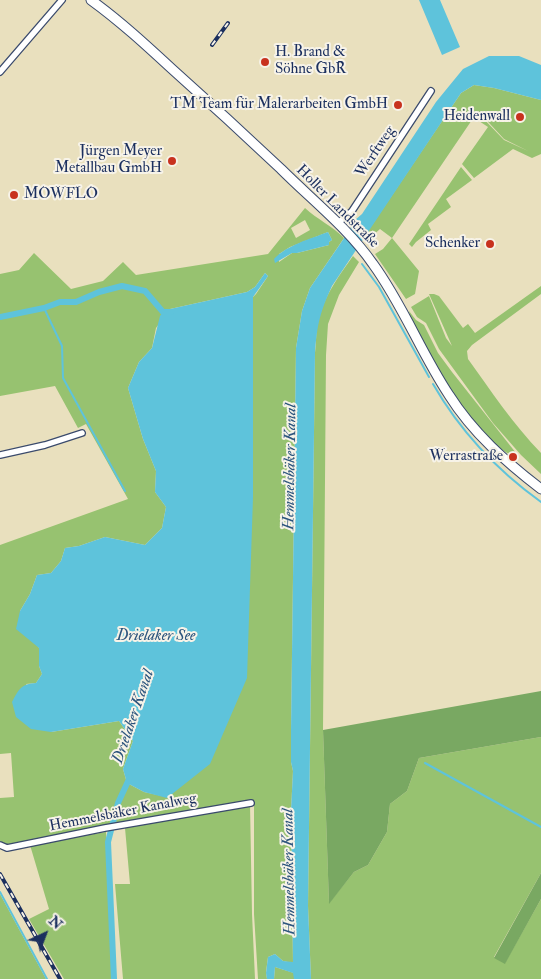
<!DOCTYPE html>
<meta charset="utf-8">
<style>
body{margin:0}
#map{position:relative;width:541px;height:979px;overflow:hidden;background:#e9e0be;font-family:"IM FELL Double Pica",serif}
canvas{display:block}
.north{position:absolute;left:20px;top:909px;width:50px;height:50px;-webkit-text-stroke:4px #f7f3e8;paint-order:stroke;rotate:43deg;font-size:14px;font-weight:700;line-height:20px;text-align:center;color:#1b2f5e}
.north::after{content:'';display:block;margin:auto;width:18px;height:22px;background:#1b2f5e;clip-path:polygon(50% 0,100% 100%,50% 72%,0 100%)}
</style>
<div id="map">
<canvas width="541" height="979"></canvas>
<div class="north">N</div>
</div>
<script>
const g = document.querySelector('canvas').getContext('2d');
g.lineJoin = 'round';
function fillPath(path, color) { g.fillStyle = color; g.fill(path, 'evenodd'); }
function stroke(path, color, width, dash) { g.strokeStyle = color; g.lineWidth = width; g.lineCap = dash ? 'butt' : 'round'; g.setLineDash(dash || []); g.stroke(path); }
function write(font, color, halo, rows, align = 'center') {
  g.font = font + ' "IM FELL Double Pica",serif'; g.lineWidth = 4; g.setLineDash([]); g.textBaseline = 'middle'; g.strokeStyle = halo; g.fillStyle = color; for (const [text, x, y, turn = 0] of rows) {
    g.save(); g.translate(x, y); g.rotate((+turn || 0) * Math.PI / 180); g.textAlign = isNaN(turn) ? turn : align; if (halo) g.strokeText(text, 0, 0); g.fillText(text, 0, 0); g.restore();
  }
}
fillPath(new Path2D(`
 M474,85L494,88L541,100V154L532,158L513,149L474,178L462,164L488,127L476,119L479,114L504,140L528,151L504,139L478,111L392,238L419,271L415,294L406,299L375,254L383,249L392,238L380,229L371,237L365,235L461,93Z
 M461,167L472,180L446,199L451,207L428,224L431,230L416,242L412,247L409,244Z
 M305,208C318,220 331,225 344,238L310,288L302,311L296,348L291,730V762L293,771L291,811L293,963L283,961L275,954L268,957L266,972L267,979H258L254,914V801L11,845H3L0,842V798L14,797L11,753L0,754V545L128,499L86,424L78,428L55,386L0,396V274L19,270L34,253L71,289L103,281L123,262L136,275L268,254ZM305,220L310,230L296,238L291,228ZM328,232L332,240L329,242V245L297,253H292L279,262V254L290,247ZM265,273L268,276L256,294L253,297L167,797L144,792L127,783L123,769L133,741L119,721L51,732L26,684L36,683L42,674L39,666V648L20,611L30,594L37,575L51,573L61,561L65,548L79,546L105,537L145,545L162,528L166,507L155,492L156,471L143,439L128,388L139,362L152,348L156,328L170,309L247,292L255,287Z
 M353,256L359,262L339,295L328,324L326,355L323,730L329,903L354,872L368,865L387,832L390,804L407,791L419,758L541,737V873L494,957L505,963L541,899V979H311L308,906L315,353C316,344 316,335 317,326C322,299 338,277 353,256Z
 M541,286V294L472,345L467,351L468,359C491,391 513,424 541,453V474L521,455L493,423L439,349L426,323L417,317L411,307L429,296L446,338L452,346L429,294H434L439,296L463,328L468,324L475,333Z
 M409,311L416,320L424,325L438,353L452,372L516,453L512,456C471,432 440,378 420,336C416,328 410,319 409,311Z
 M250,804L252,914L255,979H123L115,884H130L125,828Z
 M106,832L112,979H64L29,919L49,909L30,845Z
 M0,894L46,979H0Z
 M275,967L294,973V979H274Z`), '#97c270');
fillPath(new Path2D(`
 M541,691V737L419,758L407,791L390,804L387,832L368,865L354,872L329,904L323,730Z
 M541,873V899L505,964L494,958Z`), '#79a862');
fillPath(new Path2D(`
 M419,0H440L460,47L442,55Z
 M489,56H519L541,65V100L494,88L474,85L461,93L332,286C320,312 317,325 315,353L308,906L311,979H294L293,973L275,967L274,979H267L266,973L268,957L275,954L283,961L293,962L291,811L293,771L291,762V730L296,348L302,311L310,288L351,228L349,225L362,214L436,102L463,69Z
 M328,232L332,240L329,242V245L297,253H292L275,263L274,259C287,245 310,239 328,232Z
 M265,273L268,276L253,297V497L247,678L210,764L167,798L144,792L127,783L123,769L133,741L119,721L51,732L31,729L16,717L12,702C19,689 21,684 36,683L42,674L39,666V648L16,629L20,611L30,594L37,575L51,573L61,561L65,548L79,546L105,537L145,545L162,528L166,507L155,492L156,471L143,439L128,388L139,362L152,348L160,316L163,312L170,309L247,292L255,287Z`), '#5ec3db');
stroke(new Path2D(`
 M362,264L379,287L429,377
 M44,308L62,346L63,378L125,491
 M433,384C460,431 498,471 541,502
 M425,763L541,827
 M0,892L47,979`), '#5ec3db', 2);
stroke(new Path2D(`
 M0,317L44,308L60,302H76L99,292L122,286L145,291L163,312H171
 M114,979L108,842L118,803L130,777`), '#5ec3db', 6);
const minor = new Path2D(`
 M0,72L62,0
 M338,223L352,211L431,91
 M0,455L45,445L82,433
 M0,845L7,848L105,828L251,803`);
const secondary = new Path2D(`
 M91,0C120,21 146,45 172,69C209,102 245,135 281,169C312,200 348,228 373,264C403,305 421,353 449,395C473,433 506,462 541,489`);
stroke(minor, '#3a4a6c', 8);
stroke(secondary, '#3a4a6c', 11);
stroke(minor, '#fff', 5.5);
stroke(secondary, '#fff', 9);
const rail = new Path2D(`
 M212,45L228,23
 M0,874L60,979`);
stroke(rail, '#1b2f5e', 4);
stroke(rail, '#f7f3e8', 2, [5.5]);
for (const [x, y, r, color] of [
 [265,62,5,"#c8321e"],
 [398,105,5,"#c8321e"],
 [520,117,5,"#c8321e"],
 [172,161,5,"#c8321e"],
 [14,195,5,"#c8321e"],
 [490,244,5,"#c8321e"],
 [513,457,5,"#c8321e"]
]) { const dot = new Path2D(); dot.arc(x, y, r, 0, 2 * Math.PI); g.fillStyle = color; g.fill(dot); stroke(dot, '#f7f3e8', 2); }
write('15px', '#1b2f5e', '#f7f3e8', [
 ["H. Brand &",275,53,"left"],
 ["Söhne GbR",275,70,"left"],
 ["TM Team für Malerarbeiten GmbH",388,105],
 ["Heidenwall",510,117],
 ["Jürgen Meyer",162,152],
 ["Metallbau GmbH",162,169],
 ["MOWFLO",24,195,"left"],
 ["Schenker",480,244],
 ["Werrastraße",503,457]
], 'right');
write('15px', '#1b2f5e', '#f7f3e8', [
 ["Werftweg",376,152,-56],
 ["Holler Landstraße",337,207,45],
 ["Hemmelsbäker Kanalweg",123,813,-11]
]);
write('italic 16px', '#2c547d', '#f7f3e8', [
 ["Hemmelsbäker Kanal",291,467,-89],
 ["Drielaker See",156,637],
 ["Drielaker Kanal",134,717,-71],
 ["Hemmelsbäker Kanal",290,872,-91]
]);
</script>
